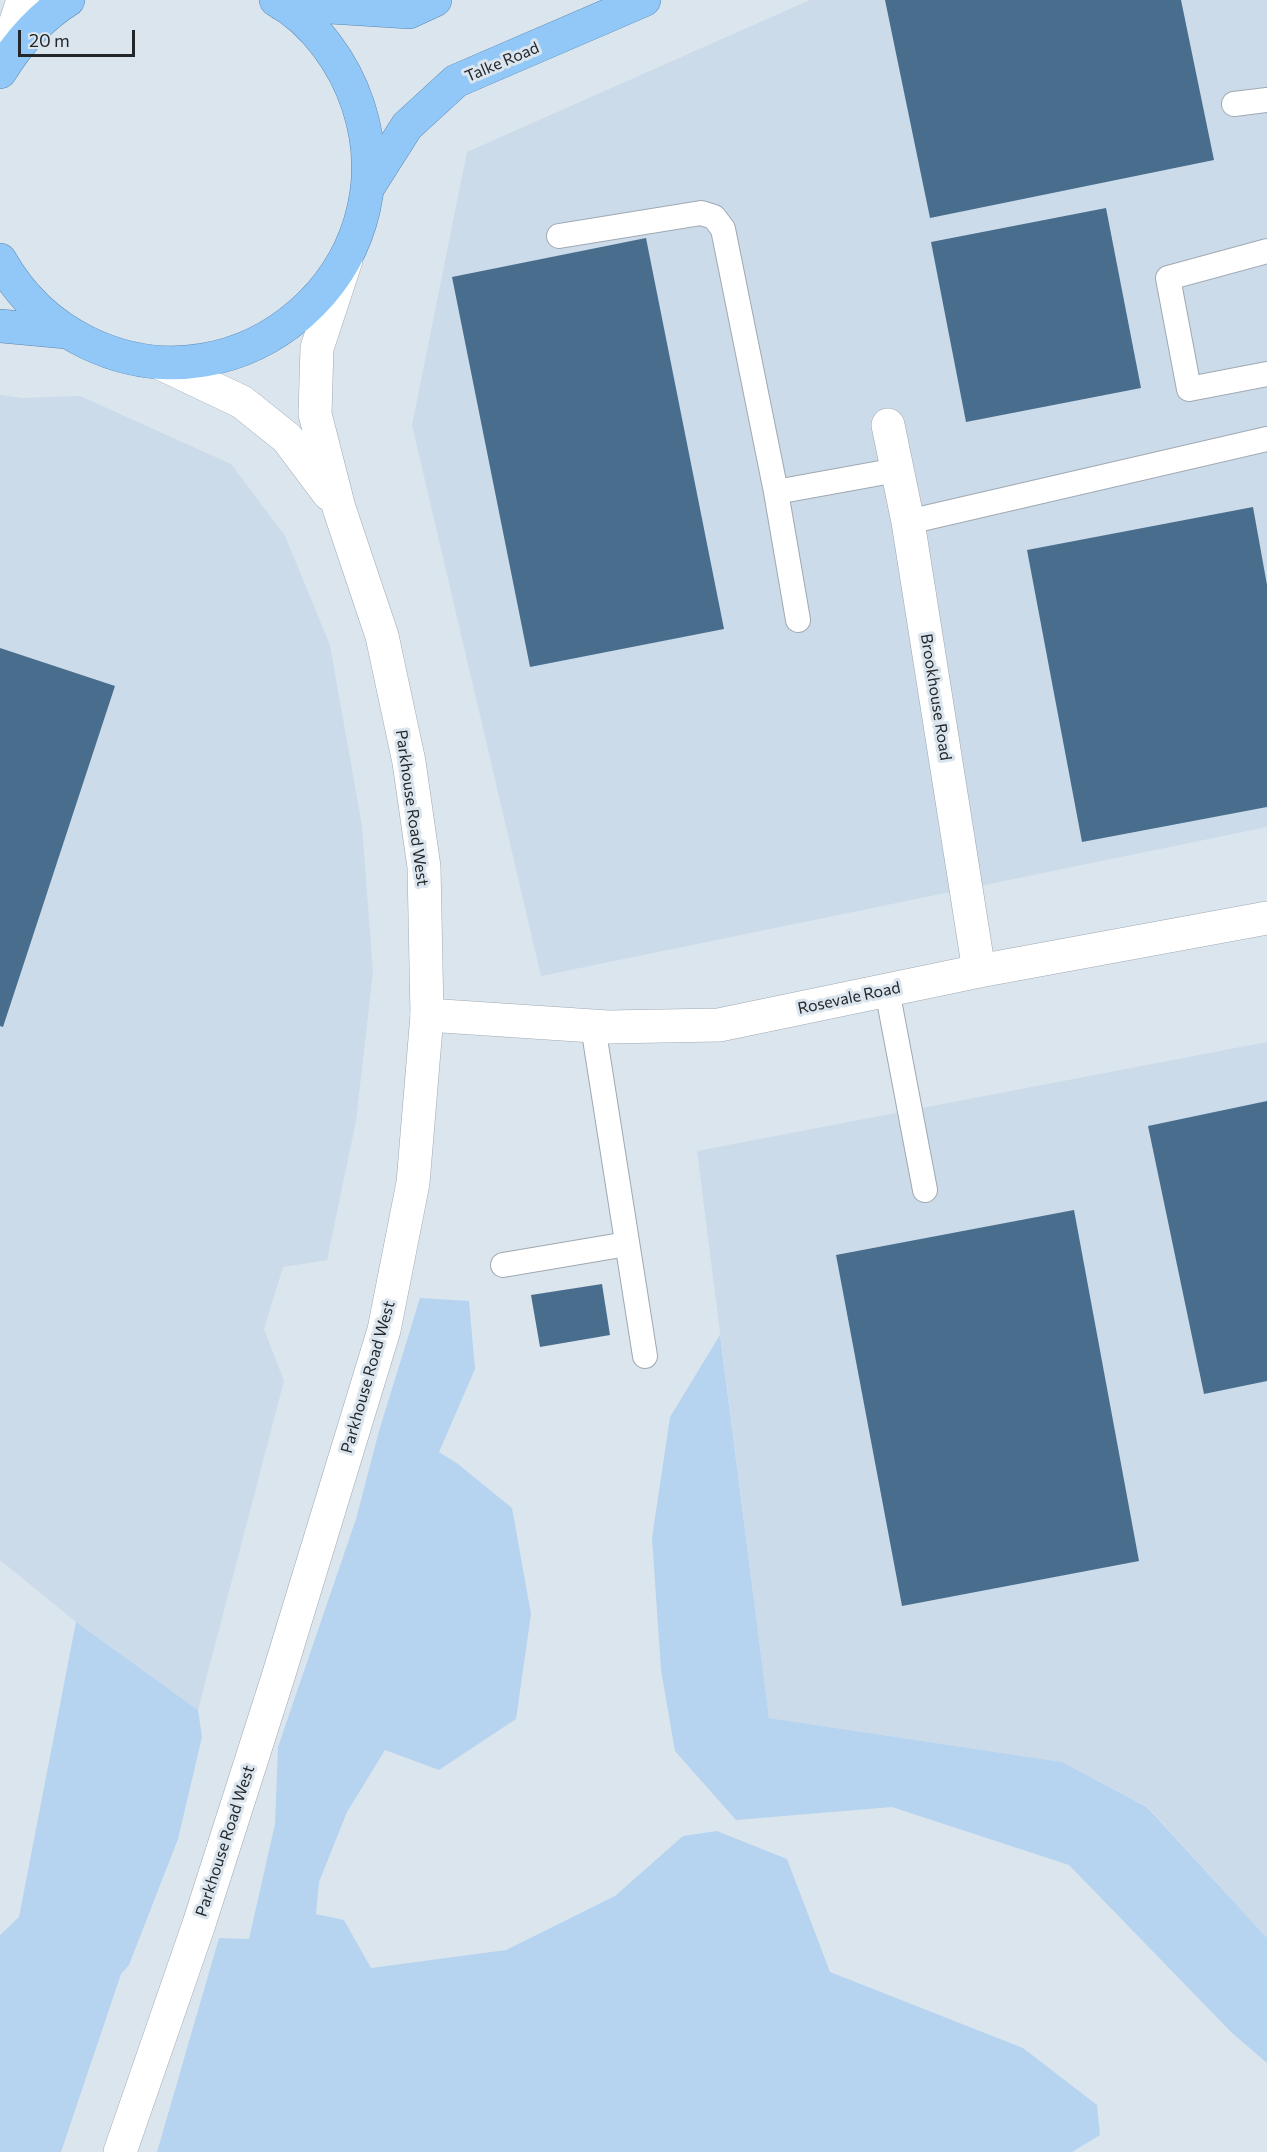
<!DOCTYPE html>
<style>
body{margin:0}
#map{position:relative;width:1267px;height:2152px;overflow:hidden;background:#dbe5ee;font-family:Commissioner,sans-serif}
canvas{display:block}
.scale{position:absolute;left:18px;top:30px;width:117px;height:27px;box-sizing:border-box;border:3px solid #23272a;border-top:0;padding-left:8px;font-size:18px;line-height:21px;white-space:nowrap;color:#23272a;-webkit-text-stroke:4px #dbe5ee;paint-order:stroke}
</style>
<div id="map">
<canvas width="1267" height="2152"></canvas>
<div class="scale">20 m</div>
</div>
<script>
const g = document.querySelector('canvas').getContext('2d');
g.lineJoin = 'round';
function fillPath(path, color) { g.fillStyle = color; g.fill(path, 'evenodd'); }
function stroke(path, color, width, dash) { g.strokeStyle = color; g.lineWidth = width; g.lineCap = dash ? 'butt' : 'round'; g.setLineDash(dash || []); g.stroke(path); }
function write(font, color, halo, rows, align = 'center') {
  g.font = font + ' Commissioner,sans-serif'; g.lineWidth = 6; g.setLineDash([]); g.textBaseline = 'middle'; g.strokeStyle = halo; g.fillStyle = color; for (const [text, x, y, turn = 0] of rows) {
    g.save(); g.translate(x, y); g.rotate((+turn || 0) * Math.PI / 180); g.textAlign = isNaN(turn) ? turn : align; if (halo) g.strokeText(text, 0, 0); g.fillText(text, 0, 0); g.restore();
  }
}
fillPath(new Path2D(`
 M810,0H1267V827L541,976L412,425L467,152Z
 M0,395L23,398L80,396L231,464L285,536L330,645L362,826L373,972L356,1121L327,1260L283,1267L264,1329L284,1381L198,1710L76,1622L0,1560Z
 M1267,1042V1938L1148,1807L1062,1762L769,1718L697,1151Z`), '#cbdbea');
fillPath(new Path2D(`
 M420,1298L469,1301L475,1369L439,1452L458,1464L512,1508L531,1614L516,1719L439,1770L385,1750L347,1812L319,1882L316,1914L344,1920L371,1968L506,1950L615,1896L683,1836L717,1831L787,1859L830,1972L1023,2048L1097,2105L1100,2135L1072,2152H157L219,1938L249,1939L275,1824L278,1747L356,1519L379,1431Z
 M720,1335L769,1718L1062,1762L1147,1807L1267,1938V2063L1232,2033L1069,1865L892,1807L736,1820L675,1751L661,1670L652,1538L670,1417Z
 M76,1622L198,1710L202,1737L178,1839L129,1965L121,1974L61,2152H0V1935L19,1917Z`), '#b6d4f0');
fillPath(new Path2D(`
 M885,0H1181L1214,160L930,218Z
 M1106,208L1141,388L966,422L931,242Z
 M646,238L724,629L530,667L452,277Z
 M1253,507L1267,585V807L1082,842L1027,550Z
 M0,648L115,686L3,1027L0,1026Z
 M1267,1101V1381L1204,1394L1148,1126Z
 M1074,1210L1139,1561L902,1606L836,1255Z
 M602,1284L610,1335L540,1347L531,1295Z`), '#496e8d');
const service = new Path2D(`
 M1234,104L1267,100
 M559,236L701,213L714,217L723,229L776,492L798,620
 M1267,251L1168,278L1189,389L1267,374
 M776,492L897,470
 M908,522L1267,439
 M887,990L925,1190
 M593,1026L645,1356
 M503,1265L627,1244`);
const minor = new Path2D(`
 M1,67L23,0
 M888,425L908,522L979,971
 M427,1015L608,1027L719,1025L979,971L1267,918`);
const tertiary = new Path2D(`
 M160,363L242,402L287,438L329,494
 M120,2152L199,1924L278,1677L384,1330L413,1183L427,1015L424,867L409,762L382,636L339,508L315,414L317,348L346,260`);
const trunk = new Path2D(`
 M282,4L409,12L435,0
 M0,72C18,43 39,18 68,0
 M367,189L407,126L456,81L644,0
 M0,260C21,297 50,325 88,343C242,417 412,269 358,105C344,63 315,22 276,0
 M0,326L66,332`);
stroke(service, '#a0a9b2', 26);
stroke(minor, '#a0a9b2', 34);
stroke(tertiary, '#a0a9b2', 34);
stroke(trunk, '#5a87af', 34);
stroke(service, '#fff', 24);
stroke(minor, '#fff', 33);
stroke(tertiary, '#fff', 33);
stroke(trunk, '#92c8f8', 33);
write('16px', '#23272a', '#dbe5ee', [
 ["Talke Road",502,62,-23],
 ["Brookhouse Road",936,697,81],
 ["Parkhouse Road West",412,808,82],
 ["Rosevale Road",849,998,-12],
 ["Parkhouse Road West",368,1377,-74],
 ["Parkhouse Road West",225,1841,-72]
]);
</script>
